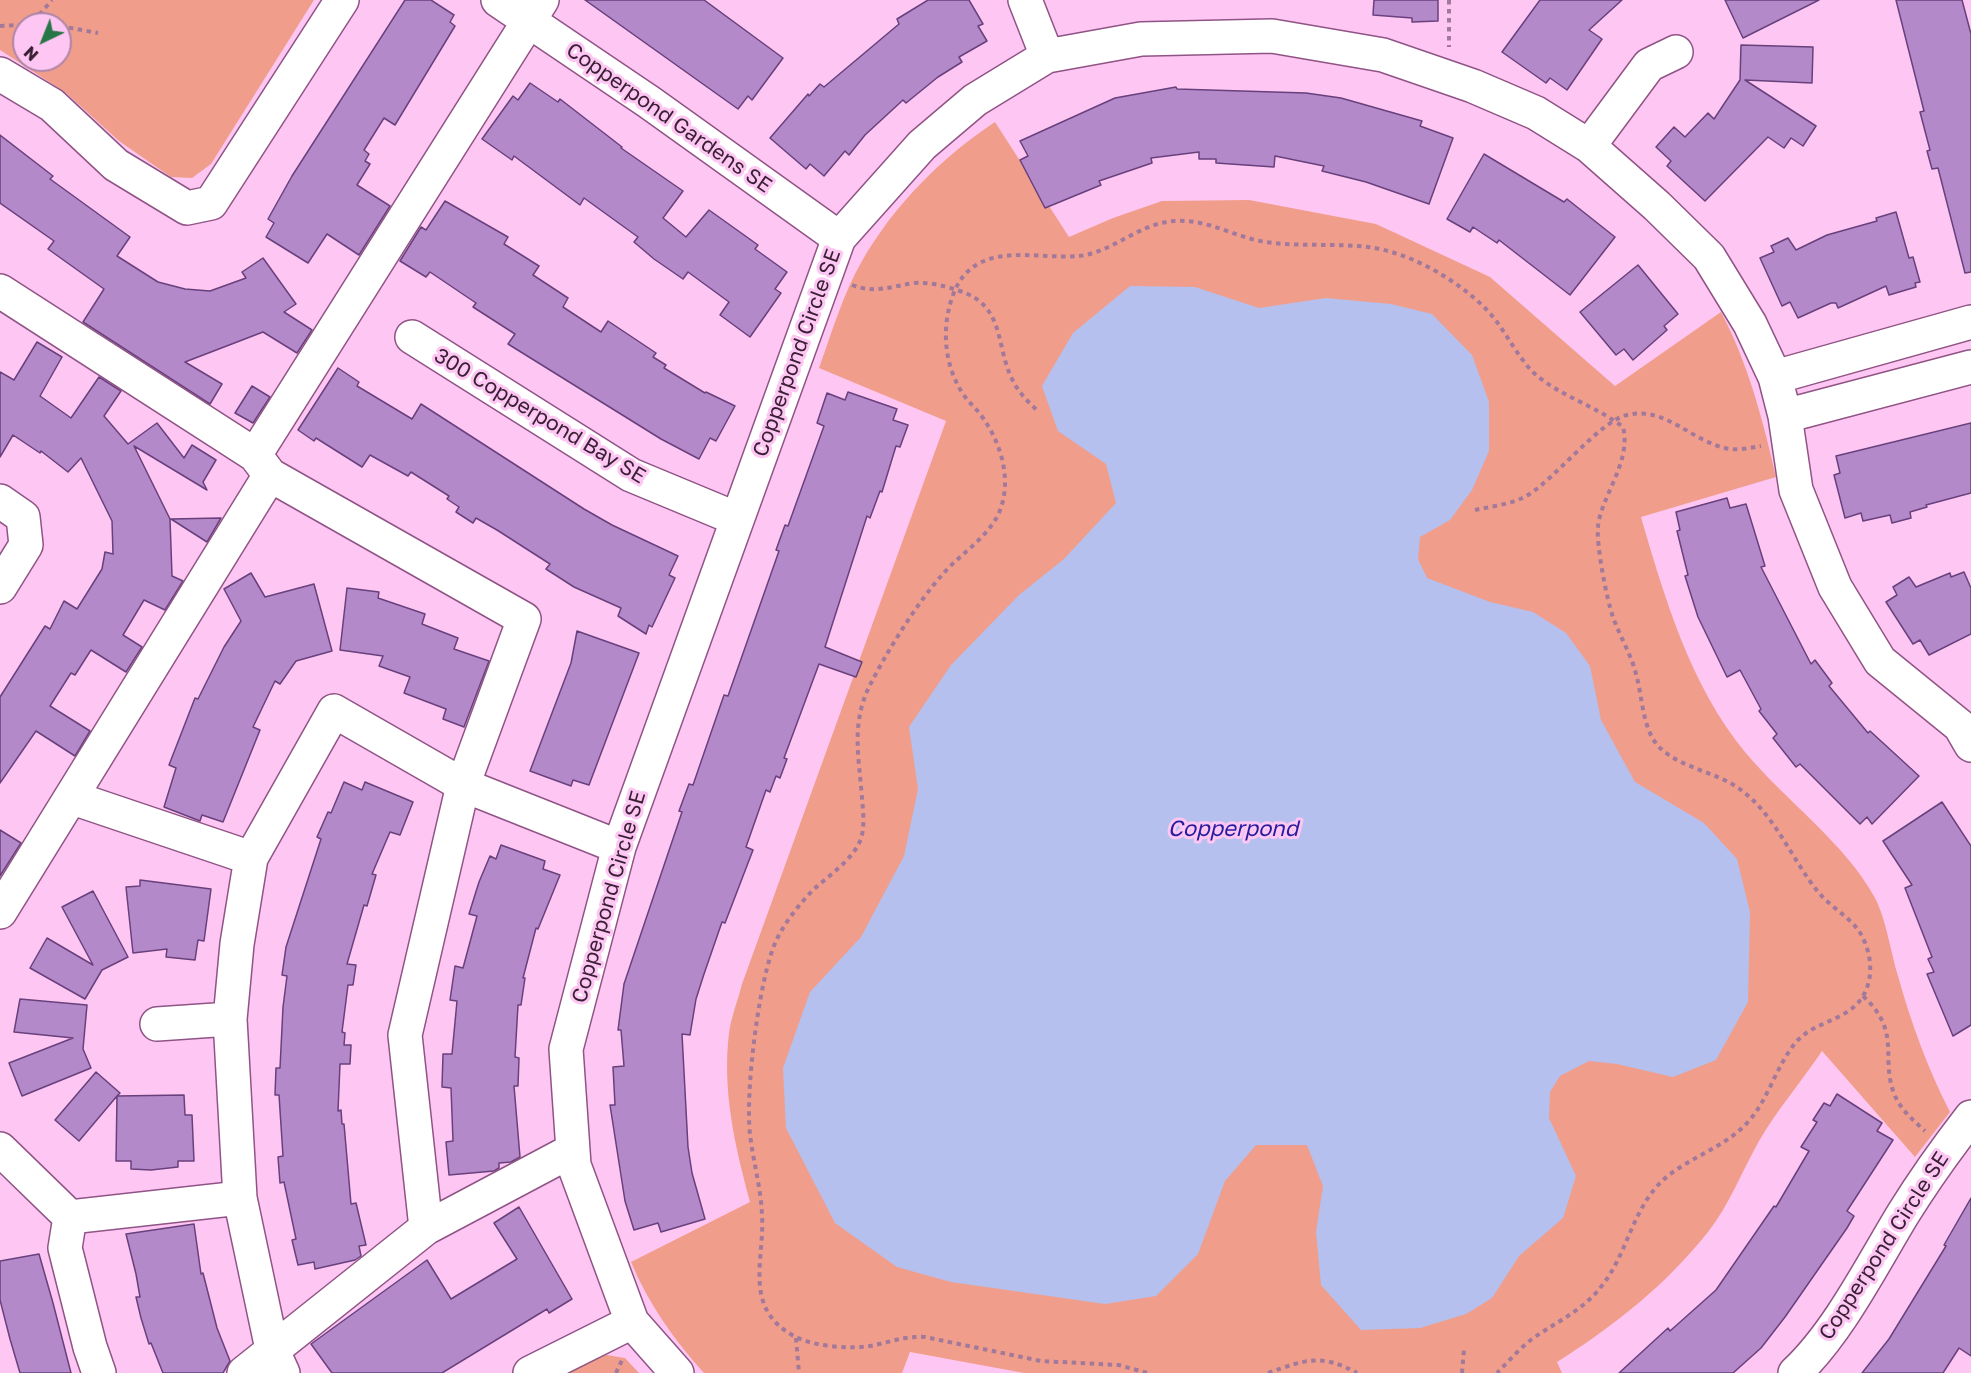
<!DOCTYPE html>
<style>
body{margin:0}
#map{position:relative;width:1971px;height:1373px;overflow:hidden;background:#fec7f3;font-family:"Golos Text",sans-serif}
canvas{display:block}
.north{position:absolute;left:12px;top:12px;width:60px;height:60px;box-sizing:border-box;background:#fec7f3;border:2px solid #af84a7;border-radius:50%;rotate:223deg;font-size:16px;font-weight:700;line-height:24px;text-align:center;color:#391f34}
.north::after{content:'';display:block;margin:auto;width:21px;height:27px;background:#277647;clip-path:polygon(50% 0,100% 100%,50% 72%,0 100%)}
</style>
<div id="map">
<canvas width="1971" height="1373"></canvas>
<div class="north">N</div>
</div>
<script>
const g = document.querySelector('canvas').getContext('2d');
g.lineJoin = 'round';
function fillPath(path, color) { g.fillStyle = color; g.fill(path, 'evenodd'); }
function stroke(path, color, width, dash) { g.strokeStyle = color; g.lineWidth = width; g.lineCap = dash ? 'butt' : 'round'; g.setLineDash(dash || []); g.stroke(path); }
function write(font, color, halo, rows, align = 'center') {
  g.font = font + ' "Golos Text",sans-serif'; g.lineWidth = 6; g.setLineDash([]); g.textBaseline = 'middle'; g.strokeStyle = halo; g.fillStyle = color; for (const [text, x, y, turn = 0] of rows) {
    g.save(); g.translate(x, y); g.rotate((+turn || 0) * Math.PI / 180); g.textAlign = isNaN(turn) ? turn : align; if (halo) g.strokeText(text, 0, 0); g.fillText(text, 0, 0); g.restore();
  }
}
fillPath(new Path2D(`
 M0,0H314L211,164L192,178L171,177L119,141L66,93L0,50ZM24,24H60V60H24Z
 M995,122L1069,237L1113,218L1162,201L1249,200L1376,224L1490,277L1615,386L1721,312C1748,363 1763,420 1776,477L1641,517C1665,599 1690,685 1745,752C1784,799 1847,845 1875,898C1886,919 1891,953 1898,976C1911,1023 1928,1069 1950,1112L1915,1157L1822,1051C1802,1081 1777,1110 1759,1141C1742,1171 1730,1204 1708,1232C1666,1285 1614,1326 1557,1362L1562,1373H1024L910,1352L902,1373H704C674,1340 648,1303 631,1262L750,1202C735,1146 722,1091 729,1033C731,1017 738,1000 742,984L946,421L819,368C832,332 843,294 862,261C894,205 942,157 995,122Z
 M595,1353L625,1358L639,1373H563Z`), '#f09e8b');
fillPath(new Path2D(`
 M1130,286L1195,287L1259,308L1326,298L1391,304L1432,314L1472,355L1489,402V451L1472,490L1450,520L1420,537L1418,559L1427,578L1490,602L1533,612L1566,633L1590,666L1601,720L1635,782L1704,823L1737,859L1750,912L1748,1002L1716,1060L1673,1077L1617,1064L1589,1061L1560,1076L1550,1092L1549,1118L1576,1176L1563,1218L1519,1256L1492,1298L1466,1314L1420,1328L1361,1330L1321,1285L1316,1232L1323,1186L1307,1145H1256L1225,1181L1198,1254L1156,1296L1105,1304L951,1282L897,1267L835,1223L786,1128L783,1068L810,992L861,937L904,856L918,789L909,727L951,665L1019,595L1064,559L1116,503L1106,464L1058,431L1042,386L1073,333Z`), '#b5c0ee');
const building = new Path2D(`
 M405,0H431L454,15L450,22L455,26L395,125L384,118L364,150L369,154L365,161L370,164L357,185L390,206L359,255L327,234L308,263L266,237L274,223L268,219L292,176Z
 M585,0H704L783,58L752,100L748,96L738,109Z
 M928,0H969L983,24L978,26L987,41L959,57L962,62L938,77L906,103L903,100L865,135L849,155L845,151L824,176L810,164L806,169L770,138L808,94L809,96L820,84L824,87L899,24L897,19Z
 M1374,0H1438V21L1412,22V18L1373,15Z
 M1540,0H1622L1589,30L1602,39L1567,90L1550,78L1546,83L1502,52Z
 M1725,0H1819L1743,38Z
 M1896,0H1962L1971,34V272L1965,273L1938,168L1932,169L1927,151L1930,150L1920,112L1924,111Z
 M1741,45L1813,47L1812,83L1745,80L1816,126L1803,146L1791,138L1784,148L1768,137L1705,201L1667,166L1671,161L1656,147L1674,127L1685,137L1708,113L1714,119L1740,80Z
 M530,83L558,102L560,99L622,147L621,148L683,191L663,218L686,237L709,210L758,245L755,249L787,272L775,289L781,293L750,337L720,315L729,302L688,272L683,279L654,259L634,242L638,237L584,198L580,205L514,156L512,160L482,139L513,96L518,100Z
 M1176,87L1177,89L1306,93L1341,98L1422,121L1420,126L1453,138L1429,204L1366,182L1322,171L1324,166L1275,156L1274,167L1216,163V159H1199V152L1151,158L1152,163L1099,181L1101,185L1045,208L1020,160L1028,156L1020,141L1115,98Z
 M0,135L53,176L50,179L130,237L117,256L158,282L185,289L210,291L246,278L242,272L263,258L296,304L284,312L312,330L297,353L263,332L185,362L222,384L210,404L83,322L104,289L48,249L54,241L0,203Z
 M1484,154L1564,202L1567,199L1615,237L1570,295L1499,240L1497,243L1473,227L1470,232L1447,219Z
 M445,201L508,237L504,244L539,266L533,275L568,298L563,307L601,332L608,321L656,353L653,357L666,365L664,368L705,393L706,392L735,406L716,441L710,438L699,459L661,439L508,344L515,334L473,307L476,303L430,272L426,277L400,261L421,227L426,230Z
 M1896,212L1909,258L1913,257L1920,282L1915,283L1916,287L1889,295L1886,286L1838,308L1836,303H1831L1798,318L1790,302L1782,306L1760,258L1774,252L1771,246L1788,238L1796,250L1827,235L1877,221L1876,218Z
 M1638,265L1678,314L1664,326L1667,330L1633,360L1624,349L1616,355L1580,312Z
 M37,342L62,357L40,396L71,418L99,377L121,391L104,416L128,444L157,423L184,458L192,445L216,460L203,482L207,490L134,446L170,519L172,576L183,581L165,610L144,600L123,635L142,647L126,672L91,650L75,675L71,673L50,706L90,731L75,756L36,731L0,783V697L45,626L50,629L64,601L77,609L102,569L105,552L113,554L112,521L81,458L68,472L41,451L40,453L13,435L0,457V372L14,380Z
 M338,368L359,382L357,386L412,419L421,404L584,509L612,525L678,556L669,575L675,578L652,627L649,625L646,634L618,616L621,608L574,587L546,569L550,564L497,530L476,518L473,523L456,512L459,507L447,499L449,496L411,472L408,476L370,455L362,467L316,438L314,441L298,430Z
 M252,386L270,397L253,423L235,413Z
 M848,392L897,409L893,420L908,425L900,447L896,446L882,492L880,491L870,518L867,516L825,647L862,662L856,677L819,664L784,758L787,759L780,778L776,776L770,792L766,790L746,847L753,850L725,923L722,922L704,974L696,999L690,1035L682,1034L688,1147L692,1173L705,1219L661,1232L658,1223L634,1230L625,1201L610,1105H615L613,1067L624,1066L621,1030H618L624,984L682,812L679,811L689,784L693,785L724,695L728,696L779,551L776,550L785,525L788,526L824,426L817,423L827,393L845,400Z
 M1971,423V493L1926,505L1927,507L1910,512L1911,518L1892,523L1890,515L1863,521L1861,513L1845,518L1834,475L1840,473L1836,456Z
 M1727,498L1730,508L1746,504L1765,566L1761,567L1811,664L1815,660L1832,683L1829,686L1868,733L1870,731L1919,776L1872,824L1867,817L1860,824L1800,764L1796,767L1773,738L1777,734L1759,711L1761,709L1740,670L1727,677L1698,617L1685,576L1688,575L1677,531L1680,530L1676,512Z
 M221,518L207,542L171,519Z
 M1964,572L1971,588V634L1929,655L1920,640L1913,644L1886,602L1897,595L1893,587L1909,577L1916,587L1950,573L1951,577Z
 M251,573L265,597L314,584L332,651L296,661L280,684L275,681L253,727L260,730L223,822L202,815L200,821L164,807L176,768L169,765L195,698L198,699L224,647L241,621L224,589Z
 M347,588L379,592L378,598L425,614L422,624L458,638L454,649L489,661L464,727L443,719L446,709L404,693L410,677L379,666L383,656L340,650Z
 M577,631L639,653L589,785L573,780L571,786L530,771L571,663Z
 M344,782L362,790L365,782L413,802L400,835L390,832L372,874L376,875L367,906L364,905L347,964L356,965L353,985H348L342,1032L345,1033L344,1045H351L350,1064H340L338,1111L341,1110L342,1124H344L351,1204L356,1203L366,1245L359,1246L361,1256L355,1260L315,1269L314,1262L298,1265L292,1240L296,1239L284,1182L280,1183L278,1157L283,1156L279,1095H275L276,1068H280L283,1007L287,976L282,975L286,947L321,839L317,837L328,812L331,813Z
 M1942,802L1971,846V1025L1953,1036L1927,974L1934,972L1928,959L1932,957L1905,888L1912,885L1883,841Z
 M0,830L21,843L0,876Z
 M501,845L545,861L543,869L560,875L538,929L536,928L523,978H525L521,1005H518L515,1057L519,1058L518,1086H514L520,1157L511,1162L499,1163V1168L494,1171L449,1175L446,1142L453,1141L451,1088L442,1087L443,1054H452L457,1001L450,1000L455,966L463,968L477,916L469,914L479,882L490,856L496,859Z
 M140,880L211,889L204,941L198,940L195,960L166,957L167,949L133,953L126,887L140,886Z
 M93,891L128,957L102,970L85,999L30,968L47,938L93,965L62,907Z
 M20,999L87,1005L83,1049L91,1068L22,1096L9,1063L73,1038L14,1032Z
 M96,1072L120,1093L117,1096L184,1095L185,1115H192L194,1161H178V1167L151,1170L131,1169V1161H116L117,1096L79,1141L55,1120Z
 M1837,1094L1882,1123L1877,1131L1893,1140L1847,1211L1854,1216L1847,1228L1785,1317L1761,1348L1733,1373H1619L1668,1328L1670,1331L1716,1290L1774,1206L1776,1207L1809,1151L1801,1147L1817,1122L1813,1120L1824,1103L1830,1106Z
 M1971,1198V1356L1959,1348L1943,1373H1862L1889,1339L1946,1246L1944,1245Z
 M519,1207L572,1299L549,1313L547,1309L442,1373H332L311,1344L427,1260L451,1299L517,1259L494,1223Z
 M194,1224L201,1274L203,1273L217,1328L230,1361L223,1373H163L151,1343L149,1344L141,1318L136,1297H140L136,1274L126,1234Z
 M39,1254L53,1303L71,1373H20L10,1339L0,1300V1261Z`);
fillPath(building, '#b489ca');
stroke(building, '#68407c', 1.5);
const minor = new Path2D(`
 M498,0L649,102L839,238
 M1025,0L1047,56
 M0,74L52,105L116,165L187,208L211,203L342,0
 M1589,146L1649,65L1676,52
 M0,291L255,455L270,475L524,619L463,785L405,1035L426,1228
 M412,337L631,475L737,519
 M1775,377L1971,322
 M1785,416L1971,367
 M255,455L542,0
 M0,501L23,517L26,545L0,587
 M73,798L251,858
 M0,912L270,475
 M157,1024L230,1019
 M0,1149L70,1217L65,1248L90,1347L99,1373
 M70,1217L240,1198
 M244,1373L426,1228L573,1150
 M283,1373L272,1349L240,1198L230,1019L237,944L251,858L334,711L463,785L619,847
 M530,1373L632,1322
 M677,1373L632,1322L574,1165L566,1049L619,847L839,238L922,145L975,100L1047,56L1141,39L1272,36L1383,55L1473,86L1536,113L1589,146L1657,206L1709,257L1750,324L1775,377L1785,416L1796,490L1835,587L1880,661L1960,726L1971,745
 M1795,1373C1838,1333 1872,1265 1903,1214C1924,1180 1947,1148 1971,1117`);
stroke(minor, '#905385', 36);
stroke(new Path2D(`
 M1449,0V47
 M36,23L39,15L52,0
 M0,26L42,24
 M60,26L98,33
 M852,285C875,294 892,286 915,283C930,282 945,286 960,291C1006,306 995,347 1013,381C1019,393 1029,403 1039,412
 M1475,510C1493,506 1513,504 1528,495C1557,477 1600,421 1627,415C1665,406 1690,440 1725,448C1736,451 1749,448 1761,446
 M1863,996C1903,1033 1879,1058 1895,1096C1902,1111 1913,1120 1925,1131
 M796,1338L799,1373
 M616,1373L622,1360
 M1147,1373L1119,1365L1041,1361L925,1337C906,1336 893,1341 875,1345C853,1350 814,1347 794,1336C742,1308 765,1259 762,1215C761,1188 753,1161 750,1134C745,1092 759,978 776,941C785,922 798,906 812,891C829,875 852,861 861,839C865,825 863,811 862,798C859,757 851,725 869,687C886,653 917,603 942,575C960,554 985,540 998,515C1013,483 1002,445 983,418C977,409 969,403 963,394C944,365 941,328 953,295C974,238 1035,260 1079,256C1114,252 1140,222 1176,221C1207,219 1235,237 1265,242C1299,247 1334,243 1368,247C1409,252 1456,279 1485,308C1505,328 1515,355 1535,374C1560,396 1596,406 1623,427C1632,462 1600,498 1598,527C1596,544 1607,601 1613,617C1620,637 1631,654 1636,674C1642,695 1642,720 1653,739C1668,764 1708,770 1732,784C1773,808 1790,858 1819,893C1831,907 1849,917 1859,931C1871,950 1875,976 1863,996C1849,1020 1816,1021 1798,1040C1776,1064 1769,1100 1747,1123C1723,1149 1686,1158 1661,1182C1631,1212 1627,1256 1600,1288C1582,1311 1556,1322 1532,1339C1519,1349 1508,1362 1497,1373
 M1268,1373C1305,1360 1321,1353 1357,1373
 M1462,1373L1464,1349`), '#a2799a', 4, [4.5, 4.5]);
stroke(minor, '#fff', 33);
write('21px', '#391f34', '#fec7f3', [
 ["Copperpond Gardens SE",669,118,35],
 ["Copperpond Circle SE",797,353,-70],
 ["300 Copperpond Bay SE",540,416,31],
 ["Copperpond Circle SE",609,897,-74],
 ["Copperpond Circle SE",1884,1246,-57]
]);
write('italic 22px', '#261c9e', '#fec7f3', [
 ["Copperpond",1233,829]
]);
</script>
